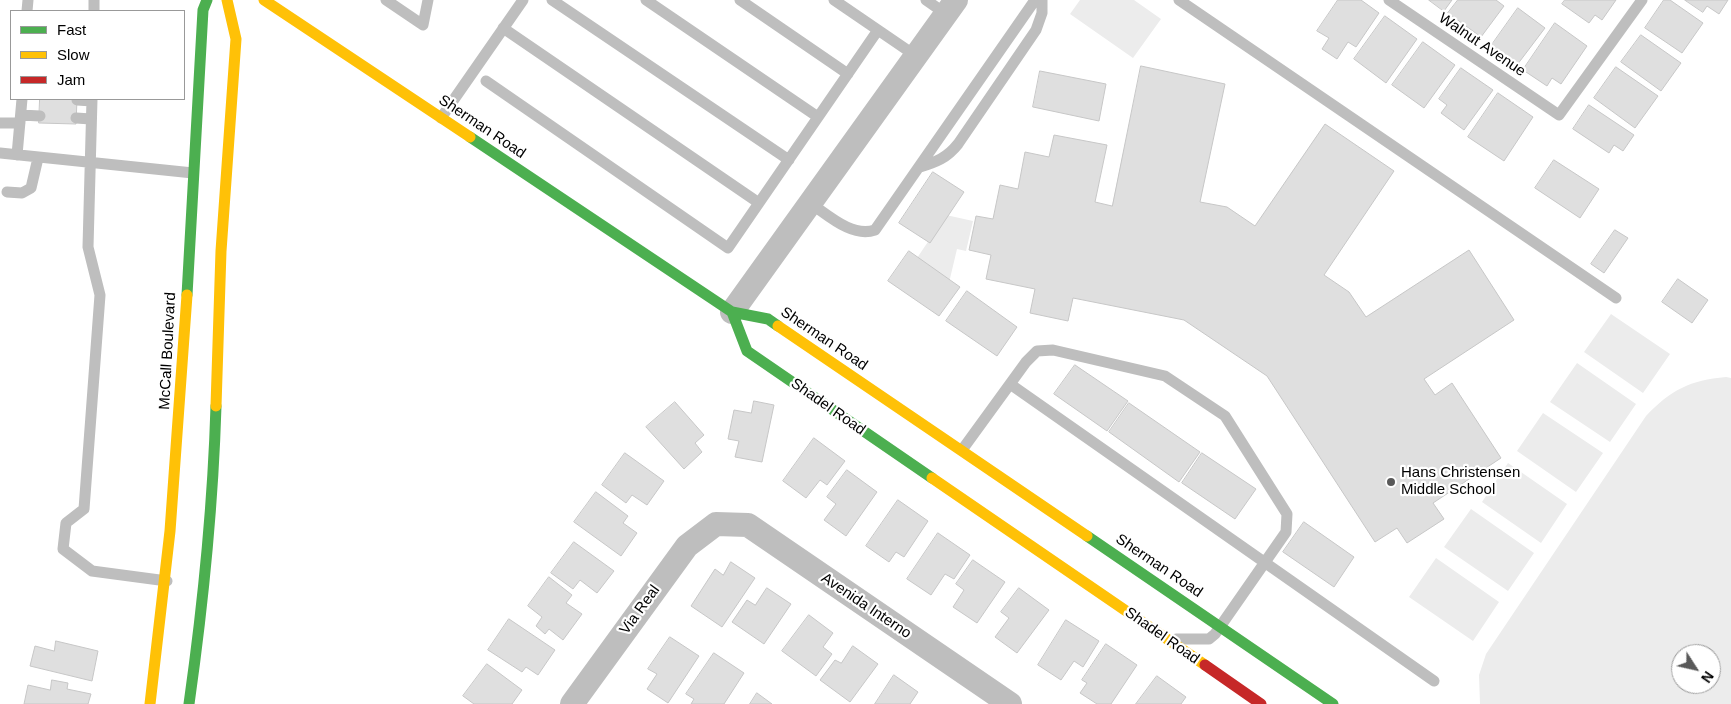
<!DOCTYPE html>
<style>
body{margin:0}
#map{position:relative;width:1731px;height:704px;overflow:hidden;background:#fff;font-family:Arial,sans-serif}
canvas{display:block}
.legend{position:absolute;left:10px;top:10px;width:175px;height:90px;box-sizing:border-box;background:#fff;border:1px solid #999;margin:0;padding:6px 9px;list-style:none;font-size:15px;color:#000}
.legend li{display:flex;align-items:center;gap:10px;height:25px}
.legend b{width:25px;border:1px solid #999}
.north{position:absolute;left:1671px;top:644px;width:50px;height:50px;box-sizing:border-box;background:#fff;border:1px solid #999;border-radius:50%;rotate:125deg;font-size:14px;font-weight:700;line-height:20px;text-align:center;color:#000}
.north::after{content:'';display:block;margin:auto;width:18px;height:22px;background:#595959;clip-path:polygon(50% 0,100% 100%,50% 72%,0 100%)}
</style>
<div id="map">
<canvas width="1731" height="704"></canvas>
<ul class="legend">
<li><b style="height:6px;background:#4caf50"></b>Fast</li>
<li><b style="height:6px;background:#ffc107"></b>Slow</li>
<li><b style="height:6px;background:#c62828"></b>Jam</li>
</ul>
<div class="north">N</div>
</div>
<script>
const g = document.querySelector('canvas').getContext('2d');
g.lineJoin = 'round';
function fillPath(path, color) { g.fillStyle = color; g.fill(path, 'evenodd'); }
function stroke(path, color, width, dash) { g.strokeStyle = color; g.lineWidth = width; g.lineCap = dash ? 'butt' : 'round'; g.setLineDash(dash || []); g.stroke(path); }
function write(font, color, halo, rows, align = 'center') {
  g.font = font + ' Arial,sans-serif'; g.lineWidth = 4.5; g.setLineDash([]); g.textBaseline = 'middle'; g.strokeStyle = halo; g.fillStyle = color; for (const [text, x, y, turn = 0] of rows) {
    g.save(); g.translate(x, y); g.rotate((+turn || 0) * Math.PI / 180); g.textAlign = isNaN(turn) ? turn : align; if (halo) g.strokeText(text, 0, 0); g.fillText(text, 0, 0); g.restore();
  }
}
fillPath(new Path2D(`
 M1080,0H1134L1161,19L1133,58L1070,14Z
 M946,215L973,221L966,251L957,249L948,287L913,264Z
 M1611,314L1670,354L1643,393L1584,352Z
 M1577,363L1636,404L1610,442L1550,402Z
 M1726,377L1731,378V704H1480L1479,675L1486,654L1646,416C1671,390 1690,380 1726,377ZM1681,654H1711V684H1681Z
 M1543,413L1603,453L1576,492L1517,451Z
 M1508,463L1567,504L1541,543L1482,502Z
 M1471,509L1534,553L1508,591L1444,547Z
 M1436,558L1499,602L1473,641L1409,597Z`), '#ececec');
const building = new Path2D(`
 M1338,0H1361L1379,13L1356,47L1348,42L1337,59L1322,49L1329,38L1317,31Z
 M1429,0H1452L1444,11Z
 M1458,0H1496L1504,6L1481,37L1448,13Z
 M1565,0H1616L1602,20L1595,15L1589,23L1562,4Z
 M1664,0H1670L1703,23L1682,53L1645,28Z
 M1685,0H1728L1719,14L1707,6L1703,12Z
 M1518,8L1545,28L1517,65L1491,46Z
 M1385,16L1417,39L1386,83L1354,59Z
 M1555,23L1587,46L1561,84L1552,78L1547,86L1523,70Z
 M1641,35L1681,63L1661,91L1621,62Z
 M1423,42L1455,65L1424,108L1392,85Z
 M1141,66L1225,84L1200,202L1227,207L1255,226L1325,124L1394,171L1324,275L1349,292L1366,317L1469,250L1514,320L1424,379L1435,395L1452,383L1501,458L1433,503L1444,519L1407,543L1397,528L1375,542L1267,376L1184,320L1073,298L1068,321L1030,313L1035,289L986,279L991,255L969,250L976,216L993,219L1000,185L1018,189L1025,152L1049,157L1054,135L1107,145L1095,202L1112,206Z
 M1616,67L1658,96L1635,128L1594,98Z
 M1461,68L1493,90L1464,130L1441,113L1447,105L1439,99Z
 M1040,71L1106,84L1099,121L1033,107Z
 M1498,93L1533,117L1504,161L1468,137Z
 M40,99H77L76,124L39,123Z
 M1589,105L1634,135L1623,151L1614,145L1609,153L1573,129Z
 M1554,160L1599,189L1580,218L1535,188Z
 M933,172L964,192L930,243L899,223Z
 M1615,230L1628,238L1604,273L1591,264Z
 M909,251L960,287L939,316L888,281Z
 M1678,279L1708,300L1692,323L1662,302Z
 M967,291L1017,327L997,356L946,321Z
 M1075,365L1128,401L1107,431L1054,394Z
 M754,401L774,405L762,462L735,457L739,441L728,439L734,410L751,413Z
 M675,402L704,435L695,443L702,452L684,469L646,427Z
 M1129,403L1200,452L1179,482L1109,432Z
 M814,438L845,461L827,485L820,480L806,498L783,481Z
 M625,453L664,481L647,505L632,495L626,503L602,485Z
 M1202,453L1256,489L1235,519L1182,483Z
 M847,470L877,492L846,536L824,520L836,504L827,497Z
 M596,492L628,516L623,523L637,533L621,556L574,522Z
 M898,500L928,521L904,557L896,552L889,562L866,546Z
 M1304,522L1354,557L1334,587L1283,552Z
 M938,533L970,555L954,579L945,574L931,595L907,579Z
 M574,542L614,571L597,593L580,580L573,589L551,573Z
 M973,560L1005,582L977,623L953,607L964,590L956,584Z
 M731,562L755,578L722,627L691,606L715,569L723,575Z
 M549,577L572,595L566,603L582,614L563,640L549,629L545,634L536,626L542,617L528,606Z
 M767,588L791,604L764,644L732,622L747,600L755,605Z
 M1019,588L1049,610L1017,653L995,637L1009,618L1001,612Z
 M809,615L833,633L823,647L832,654L816,676L782,651Z
 M509,619L555,650L538,675L526,667L522,672L488,650Z
 M1066,620L1099,641L1083,667L1074,661L1061,680L1038,665Z
 M670,637L699,656L668,703L647,689L657,674L648,669Z
 M56,641L98,651L92,681L30,666L35,646L54,651Z
 M1106,644L1137,665L1111,704H1097L1080,693L1087,683L1082,680Z
 M853,646L878,664L850,702L820,680L835,660L841,663Z
 M714,653L744,673L724,704H691L694,699L686,694Z
 M487,664L522,690L512,704H474L463,696Z
 M894,675L918,692L910,704H875Z
 M1157,676L1186,697L1181,704H1136Z
 M52,680L68,683L67,689L91,694L88,704H24L28,685L50,690Z
 M757,693L772,704H750Z`);
fillPath(building, '#dfdfdf');
stroke(building, '#c7c7c7', 1);
stroke(new Path2D(`
 M94,0V11
 M386,0L423,25L428,0
 M552,0L789,160
 M646,0L818,117
 M740,0L848,74
 M834,0L916,56
 M926,0L946,14
 M1179,0L1616,298
 M1389,0L1559,115L1642,0
 M27,11L28,0
 M503,28L759,203
 M486,81L728,248L878,30
 M92,99L88,247L100,295L84,509L66,523L63,549L92,571L167,581
 M77,100L92,101
 M21,115L40,116
 M76,118L91,119
 M441,118L523,0
 M0,123H20
 M0,153L193,173
 M17,155L22,99
 M920,167C936,162 947,158 958,144L1036,30L1042,13V0
 M7,192L22,193L31,188L38,158
 M810,203C828,215 852,238 875,230L1035,0
 M1010,384L1434,681
 M962,450L1026,362L1037,351L1053,350L1165,376L1225,416L1287,514L1286,532L1215,634L1209,639H1176`), '#bebebe', 11);
stroke(new Path2D(`
 M732,312L956,0
 M572,704L687,546L716,524L748,525L1010,704`), '#bebebe', 24);
stroke(new Path2D(`
 M470,137L732,312L768,319L778,326
 M187,295L203,10L207,0
 M732,312L747,351L932,478
 M1087,536L1333,704
 M189,704C203,605 213,506 216,406`), '#4caf50', 11);
stroke(new Path2D(`
 M264,0L470,137
 M778,326L1087,536
 M216,406L221,251L236,39L227,0
 M932,478L1205,665
 M150,704L170,531L187,295`), '#ffc107', 11);
stroke(new Path2D(`
 M1205,665L1261,704`), '#c62828', 11);
for (const [x, y, r, color] of [
 [1391,482,5,"#595959"]
]) { const dot = new Path2D(); dot.arc(x, y, r, 0, 2 * Math.PI); g.fillStyle = color; g.fill(dot); stroke(dot, '#fff', 2); }
write('15px', '#000', '#fff', [
 ["Walnut Avenue",1482,45,34],
 ["Sherman Road",482,127,34],
 ["Sherman Road",824,339,34],
 ["McCall Boulevard",168,351,-87],
 ["Shadel Road",828,407,35],
 ["Sherman Road",1159,566,34],
 ["Avenida Interno",866,606,34],
 ["Via Real",640,610,-54],
 ["Shadel Road",1162,636,35]
]);
write('15px', '#000', '#fff', [
 ["Hans Christensen",1401,473],
 ["Middle School",1401,490]
], 'left');
</script>
